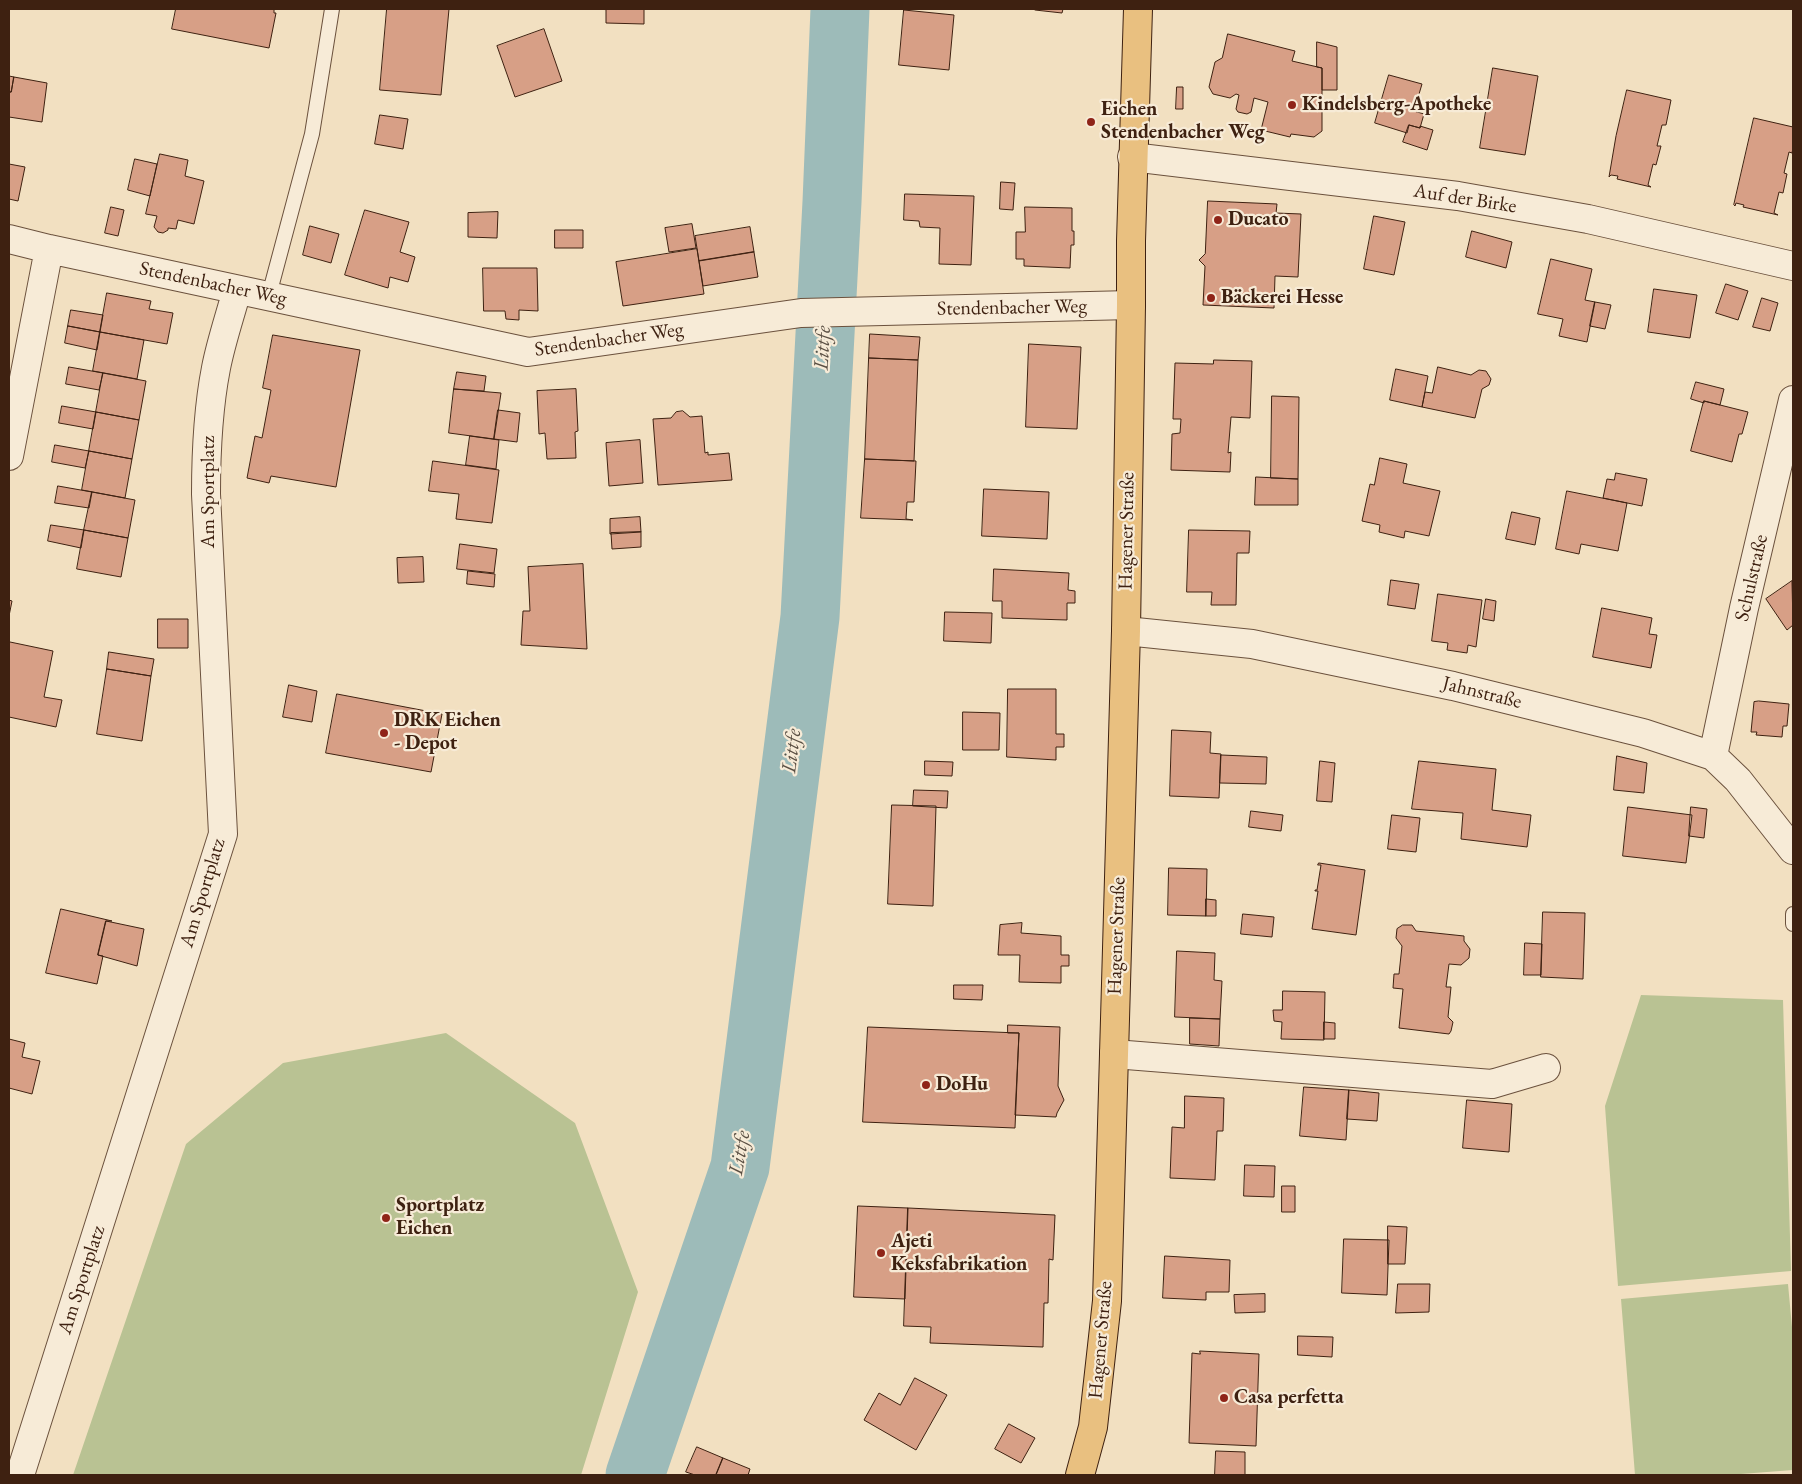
<!DOCTYPE html>
<meta charset="utf-8">
<style>
body{margin:0}
#map{position:relative;width:1802px;height:1484px;overflow:hidden;background:#f2e0c1;font-family:"EB Garamond",serif}
canvas{display:block}
.frame{position:absolute;inset:0;border:10px solid #3e2111;pointer-events:none}
</style>
<div id="map">
<canvas width="1802" height="1484"></canvas>
<div class="frame"></div>
</div>
<script>
const g = document.querySelector('canvas').getContext('2d');
g.lineJoin = 'round';
function fillPath(path, color) { g.fillStyle = color; g.fill(path, 'evenodd'); }
function stroke(path, color, width, dash) { g.strokeStyle = color; g.lineWidth = width; g.lineCap = dash ? 'butt' : 'round'; g.setLineDash(dash || []); g.stroke(path); }
function write(font, color, halo, rows, align = 'center') {
  g.font = font + ' "EB Garamond",serif'; g.lineWidth = 4.5; g.setLineDash([]); g.textBaseline = 'middle'; g.strokeStyle = halo; g.fillStyle = color; for (const [text, x, y, turn = 0] of rows) {
    g.save(); g.translate(x, y); g.rotate((+turn || 0) * Math.PI / 180); g.textAlign = isNaN(turn) ? turn : align; if (halo) g.strokeText(text, 0, 0); g.fillText(text, 0, 0); g.restore();
  }
}
fillPath(new Path2D(`
 M1641,995L1783,1000L1791,1271L1618,1286L1605,1106Z
 M446,1033L575,1123L638,1292L581,1475H73L186,1144L283,1063Z
 M1788,1284L1793,1338V1470L1728,1475H1635L1621,1299Z`), '#b9c293');
stroke(new Path2D(`
 M635,1475L740,1167L810,617L832,202L840,9`), '#9dbbb9', 59);
const building = new Path2D(`
 M176,9H274V13H276L269,48L172,29Z
 M387,9H449L441,95L380,90Z
 M594,9H644V24L606,23V10Z
 M1035,9H1063L1062,13L1035,10Z
 M904,10L954,15L949,70L899,65Z
 M544,29L562,81L515,97L497,46Z
 M1228,34L1295,51L1292,61L1322,68V131L1314,137L1291,134L1290,137L1261,130L1268,102L1254,98L1251,112L1247,114L1238,112L1236,109L1239,95L1236,94L1230,98L1213,94L1209,87L1215,62L1222,58Z
 M1317,42L1337,47V90H1322V68L1317,67Z
 M1493,68L1538,76L1525,155L1480,148Z
 M1389,75L1422,84L1414,111L1424,114L1420,128L1409,125L1407,133L1375,123Z
 M9,76L14,77L11,92H9Z
 M14,77L47,83L42,122L9,117V92H11Z
 M1177,87H1183V109H1176Z
 M1627,90L1671,100L1666,125H1662L1657,146H1661L1656,165L1653,164L1648,185L1651,187L1617,179L1618,176L1611,175L1609,177L1616,136Z
 M380,115L408,119L403,149L375,144Z
 M1754,118L1793,127V148L1792,153L1789,152L1784,173L1787,174L1783,193L1779,192L1774,213L1778,215L1743,207L1744,205L1736,203L1735,206L1734,205Z
 M1409,125L1420,128V126L1433,130L1427,150L1403,142Z
 M160,154L188,160L185,176L204,181L194,224L178,220L176,229L168,228V230L163,233L158,232L154,227L157,216L146,214Z
 M135,159L157,164L150,196L128,190Z
 M9,164L25,167L18,201L9,199Z
 M1001,182L1015,183L1013,210L1000,209Z
 M905,194L974,196L971,265L939,264L940,228L920,227L919,221L904,220Z
 M1208,201L1277,204L1276,213L1301,214L1298,277L1275,276L1274,308L1203,305L1205,266L1199,260L1205,254Z
 M111,207L124,210L118,236L105,233Z
 M1025,207L1072,208V231H1074V245H1071L1070,268L1024,266V259H1016V232H1025Z
 M365,210L409,222L400,252L415,257L408,282L390,277L388,288L345,275Z
 M498,212L497,238L468,237V213Z
 M1374,216L1405,222L1394,275L1364,269Z
 M692,224L696,248L669,252L665,228Z
 M310,226L339,234L331,263L303,255Z
 M750,227L754,252L699,261L695,236Z
 M555,230H583V248H555Z
 M1472,231L1512,242L1506,268L1466,257Z
 M697,249L704,294L623,306L616,262Z
 M754,252L758,277L703,286L699,261Z
 M1551,259L1592,269L1585,300L1595,302L1587,342L1559,336L1563,319L1538,314Z
 M483,268H537L538,311L519,310V320L506,319L505,311H484Z
 M1726,284L1748,291L1738,320L1716,313Z
 M1654,289L1697,295L1690,338L1648,332Z
 M107,293L151,301L149,309L173,313L167,344L100,332Z
 M1762,298L1778,303L1770,331L1753,327Z
 M1595,302L1611,305L1605,329L1590,326Z
 M71,310L103,315L100,332L68,326Z
 M68,326L100,332L97,350L65,343Z
 M100,332L144,340L137,379L93,371Z
 M870,334L920,337L918,360L869,358Z
 M273,335L360,350L336,487L271,476L269,483L247,478L255,436L262,438L271,390L263,388Z
 M1029,344L1081,347L1077,429L1026,427Z
 M869,358L918,360L914,461L865,459Z
 M1214,360L1252,361L1250,418L1231,417L1228,453L1231,452L1230,472L1171,470L1172,434L1180,433L1181,419H1173L1175,363L1213,364Z
 M69,367L103,373L99,390L66,384Z
 M1438,367L1471,375L1479,370L1486,371L1491,379L1489,385L1482,389L1475,418L1422,407L1425,392L1432,393Z
 M1396,369L1428,376L1422,407L1390,400Z
 M457,372L486,376L484,391L454,389Z
 M103,373L146,381L139,420L96,412Z
 M1696,382L1724,389L1720,405L1704,401V403L1691,399Z
 M454,389L501,393L494,439L449,433Z
 M576,389L578,431L575,432L576,458L547,459L545,433L539,434L537,391Z
 M1272,396L1299,397L1298,479L1271,478Z
 M1704,401L1748,412L1742,434H1739L1732,462L1691,451Z
 M62,406L96,412L93,429L59,423Z
 M498,410L520,413L517,442L494,439Z
 M683,411L690,417L702,416L705,453L708,452V455L729,453L732,480L658,485L653,419L671,418L676,412Z
 M96,412L139,420L132,459L89,451Z
 M470,436L499,440L496,469L466,465Z
 M640,440L643,483L609,486L606,443Z
 M55,445L89,451L85,468L52,462Z
 M89,451L132,459L125,498L82,490Z
 M1380,458L1407,464L1403,483L1440,491L1429,536L1405,531L1404,538L1379,532L1380,525L1362,521L1370,484L1374,485Z
 M865,459L916,461L914,502H907L906,519L913,520L861,518Z
 M433,461L499,470L492,523L456,519L459,494L429,491Z
 M1616,473L1647,479L1642,506L1603,498L1607,479L1614,480Z
 M1256,477L1298,479V505H1255Z
 M58,486L92,492L89,508L55,503Z
 M984,489L1049,492L1047,539L982,536Z
 M1567,491L1627,503L1618,551L1581,544L1579,554L1556,549Z
 M92,492L135,500L128,538L84,530Z
 M1512,512L1540,518L1535,545L1506,539Z
 M640,517L641,532L610,534V519Z
 M51,525L84,530L81,548L48,541Z
 M84,530L128,538L121,577L77,569Z
 M1189,530L1250,531L1249,553H1237L1236,605H1211L1212,592H1187Z
 M641,532V547L612,549L611,533Z
 M460,544L497,549L494,573L457,569Z
 M423,557L424,582L398,583L397,558Z
 M583,564L587,649L521,645L523,611H530L528,567Z
 M994,569L1069,573L1068,590L1075,591V603H1067V620L1002,618V601H993Z
 M468,571L495,574L494,587L467,584Z
 M1391,580L1419,584L1415,609L1388,605Z
 M1792,581L1793,625L1787,630L1766,599Z
 M1438,594L1482,600L1476,647L1468,645L1467,653L1447,650L1448,643L1432,641Z
 M1486,599L1496,601L1494,621L1483,619Z
 M9,600L12,601L9,616Z
 M1602,608L1652,618L1649,634L1657,635L1651,668L1593,657Z
 M945,612L992,613L991,643L944,641Z
 M158,619H188V648H158Z
 M10,642L53,651L44,697L62,700L56,727L9,717V651Z
 M109,652L154,659L151,676L107,669Z
 M107,669L151,676L142,741L97,734Z
 M289,685L317,691L312,722L283,717Z
 M1008,689H1056V734H1064V747H1056V760L1007,757Z
 M337,694L442,714L431,772L326,753Z
 M1759,701L1789,704L1787,726H1783L1782,737L1756,735L1757,732H1751L1754,702Z
 M963,712L1000,713L999,750H963Z
 M1172,730L1211,732L1210,753L1221,754L1219,798L1170,796Z
 M1221,755L1267,757L1266,784L1220,783Z
 M1617,756L1647,763L1644,793L1614,790Z
 M925,761L953,762L952,776L925,775Z
 M1320,761L1335,763L1332,802L1317,801Z
 M1419,761L1496,769L1492,810L1531,815L1527,847L1461,839L1463,813L1412,809Z
 M914,790L948,791L947,808L913,806Z
 M892,805L936,806L933,906L888,904Z
 M1628,807L1692,815L1686,863L1623,856Z
 M1691,807L1707,809L1704,838L1689,836Z
 M1251,811L1283,815L1281,831L1249,827Z
 M1392,815L1420,818L1416,852L1388,849Z
 M1319,863L1365,870L1356,935L1312,929L1318,891H1315V890H1317L1321,865H1318Z
 M1169,868L1207,869L1206,916L1168,915Z
 M1206,899L1216,900V916H1206Z
 M61,909L112,921H106L98,955L103,956L97,984L46,973Z
 M1543,912L1585,913L1583,979L1541,977Z
 M1243,914L1274,917L1272,937L1241,934Z
 M106,921L144,929L137,966L98,955Z
 M1022,923L1021,933L1061,936V955H1069V966H1061V983L1019,982L1020,955H998L1000,925Z
 M1403,925H1412L1416,931L1464,936V941L1470,949L1469,958L1461,965L1449,964L1446,987H1451L1448,1017L1453,1022L1451,1031L1449,1034L1399,1028L1403,989L1393,988L1394,974H1399L1402,946L1396,938L1397,929Z
 M1525,943L1542,944L1541,975H1524Z
 M1177,951L1215,953L1214,980L1222,981L1220,1019L1175,1017Z
 M954,985H983L982,1000L954,999Z
 M1283,991L1325,992L1324,1040L1281,1039L1282,1022L1274,1021L1273,1010H1282Z
 M1190,1018L1220,1019L1219,1046L1190,1044Z
 M1324,1022L1335,1023V1039H1324Z
 M1008,1025L1060,1027L1058,1086L1064,1100L1057,1113L1056,1117L1015,1115L1019,1033H1008Z
 M868,1027L1019,1033L1015,1128L863,1122Z
 M9,1039L25,1043L22,1057L40,1061L32,1094L9,1088V1089Z
 M1304,1087L1349,1090L1346,1140L1300,1136Z
 M1349,1090L1379,1093L1377,1121L1347,1119Z
 M1185,1096L1224,1098L1223,1131H1217L1215,1180L1170,1178L1172,1127L1184,1128Z
 M1467,1100L1512,1104L1509,1152L1463,1148Z
 M1245,1165L1275,1166L1274,1197L1244,1196Z
 M1282,1186H1295V1212H1282Z
 M858,1206L908,1208L905,1299L854,1297Z
 M908,1208L1055,1215L1053,1260L1049,1259L1048,1303H1044L1043,1347L930,1343L931,1327L904,1326Z
 M1388,1226L1407,1227L1405,1264H1388Z
 M1344,1239L1389,1240L1387,1295L1342,1293Z
 M1165,1256L1230,1260L1229,1292H1206V1300L1163,1298Z
 M1398,1284H1430L1429,1312L1396,1313Z
 M1265,1294V1312L1235,1313L1234,1295Z
 M1298,1336L1333,1337L1332,1357L1298,1355Z
 M1200,1351L1259,1354L1256,1446L1189,1443L1192,1353L1200,1354Z
 M915,1378L947,1395L916,1450L864,1420L879,1393L900,1405Z
 M1009,1424L1035,1438L1021,1463L995,1449Z
 M697,1447L723,1458L716,1475H695L686,1472Z
 M1216,1451L1245,1452V1475H1215Z
 M723,1458L750,1469L748,1475H716Z`);
fillPath(building, '#d79f86');
stroke(building, '#3e2111', 1);
const service = new Path2D(`
 M269,295L312,134L332,9
 M1793,914V924`);
const minor = new Path2D(`
 M1132,157L1458,196L1588,219L1793,266
 M9,239L49,249L528,352L801,313L1131,305
 M9,456L49,249
 M1126,631L1252,644L1453,686L1643,733L1713,756L1738,780L1793,850
 M1713,756L1744,608L1793,400
 M1114,1054L1492,1084L1546,1068
 M20,1475L223,834L206,494C206,452 208,409 216,368C221,342 230,316 237,290`);
const primary = new Path2D(`
 M1080,1475L1093,1427L1107,1301L1126,631L1131,305V241L1138,9`);
stroke(service, '#6b513d', 16);
stroke(minor, '#6b513d', 30);
stroke(primary, '#3e2111', 30);
stroke(service, '#f7ebd7', 14);
stroke(minor, '#f7ebd7', 28);
stroke(primary, '#e9c080', 28);
for (const [x, y, r, color] of [
 [1292,105,5,"#8f2418"],
 [1091,122,5,"#8f2418"],
 [1218,220,5,"#8f2418"],
 [1211,298,5,"#8f2418"],
 [384,733,5,"#8f2418"],
 [926,1085,5,"#8f2418"],
 [386,1218,5,"#8f2418"],
 [881,1253,5,"#8f2418"],
 [1224,1398,5,"#8f2418"]
]) { const dot = new Path2D(); dot.arc(x, y, r, 0, 2 * Math.PI); g.fillStyle = color; g.fill(dot); stroke(dot, '#f7ebd7', 2); }
write('bold 20px', '#3e2111', '#f7ebd7', [
 ["Kindelsberg-Apotheke",1302,105],
 ["Eichen",1101,110],
 ["Stendenbacher Weg",1101,133],
 ["Ducato",1228,220],
 ["Bäckerei Hesse",1221,298],
 ["DRK Eichen",394,721],
 ["- Depot",394,744],
 ["DoHu",936,1085],
 ["Sportplatz",396,1206],
 ["Eichen",396,1229],
 ["Ajeti",891,1242],
 ["Keksfabrikation",891,1265],
 ["Casa perfetta",1234,1398]
], 'left');
write('20px', '#3e2111', '#f7ebd7', [
 ["Auf der Birke",1465,199,9],
 ["Stendenbacher Weg",213,284,12],
 ["Stendenbacher Weg",1012,308,-1],
 ["Stendenbacher Weg",609,340,-8],
 ["Am Sportplatz",209,492,-90],
 ["Hagener Straße",1127,531,-89],
 ["Schulstraße",1752,578,-77],
 ["Jahnstraße",1482,693,14],
 ["Am Sportplatz",203,893,-73],
 ["Hagener Straße",1117,936,-88],
 ["Am Sportplatz",82,1280,-72],
 ["Hagener Straße",1101,1340,-85]
]);
write('italic 21px', '#5a4f43', '#f7ebd7', [
 ["Littfe",823,348,-87],
 ["Littfe",792,751,-83],
 ["Littfe",740,1153,-80]
]);
</script>
